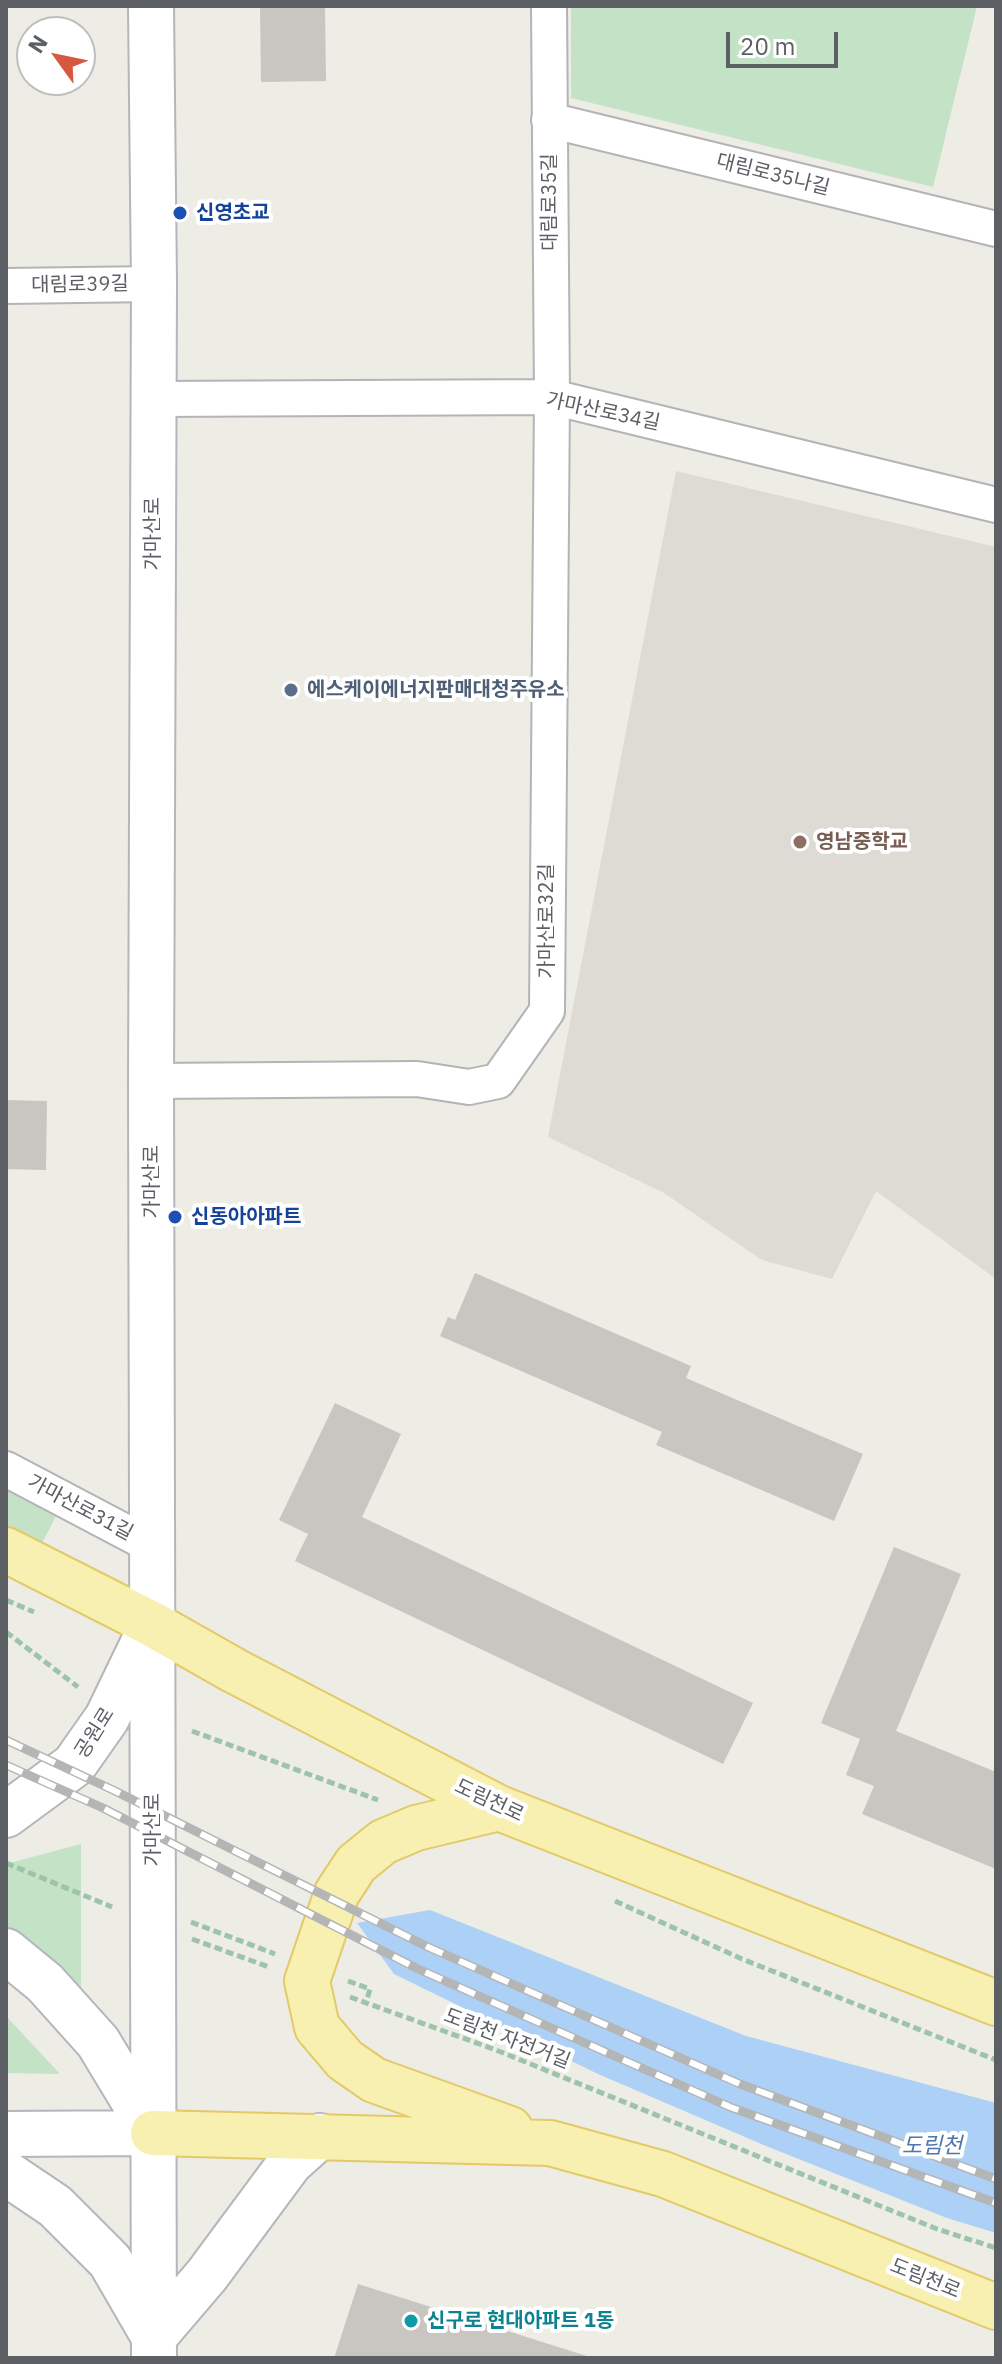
<!DOCTYPE html>
<meta charset="utf-8">
<style>
body{margin:0}
#map{position:relative;width:1002px;height:2364px;overflow:hidden;background:#edece5;font-family:"IBM Plex Sans",sans-serif}
canvas{display:block}
.frame{position:absolute;inset:0;border:8px solid #5c5f63;pointer-events:none}
.north{position:absolute;left:16px;top:16px;width:80px;height:80px;box-sizing:border-box;background:#fff;border:2px solid #bebfc1;border-radius:50%;rotate:303deg;font-size:22px;font-weight:700;line-height:32px;text-align:center;color:#5c5f63}
.north::after{content:'';display:block;margin:auto;width:28px;height:36px;background:#d85740;clip-path:polygon(50% 0,100% 100%,50% 72%,0 100%)}
.scale{position:absolute;left:726px;top:32px;width:112px;height:36px;box-sizing:border-box;border:4px solid #5c5f63;border-top:0;padding-left:10px;font-size:24px;line-height:28px;white-space:nowrap;color:#5c5f63;-webkit-text-stroke:6px #fff;paint-order:stroke}
</style>
<div id="map">
<canvas width="1002" height="2364"></canvas>
<div class="frame"></div>
<div class="north">N</div>
<div class="scale">20 m</div>
</div>
<script>
const g = document.querySelector('canvas').getContext('2d');
g.lineJoin = 'round';
function fillPath(path, color) { g.fillStyle = color; g.fill(path, 'evenodd'); }
function stroke(path, color, width, dash) { g.strokeStyle = color; g.lineWidth = width; g.lineCap = dash ? 'butt' : 'round'; g.setLineDash(dash || []); g.stroke(path); }
function write(font, color, halo, rows, align = 'center') {
  g.font = font + ' "IBM Plex Sans","Noto Sans KR",sans-serif'; g.lineWidth = 8; g.setLineDash([]); g.textBaseline = 'middle'; g.strokeStyle = halo; g.fillStyle = color; for (const [text, x, y, turn = 0] of rows) {
    g.save(); g.translate(x, y); g.rotate((+turn || 0) * Math.PI / 180); g.textAlign = isNaN(turn) ? turn : align; if (halo) g.strokeText(text, 0, 0); g.fillText(text, 0, 0); g.restore();
  }
}
fillPath(new Path2D(`
 M676,471L996,547V1279L876,1191L832,1279L762,1260L664,1193L548,1137Z`), '#dddbd3');
fillPath(new Path2D(`
 M571,6H977L933,187L571,98Z
 M6,1489L56,1516L38,1551L6,1535Z
 M81,1844V2000L6,1926V1864Z
 M6,2016L60,2074L6,2073Z`), '#c4e2c6');
fillPath(new Path2D(`
 M430,1910L746,2036L996,2103V2233L947,2218L766,2146L598,2074L394,1974L357,1923Z`), '#acd0f6');
fillPath(new Path2D(`
 M260,6H325L326,81L261,82Z
 M6,1100L47,1101L46,1170L6,1169Z
 M475,1273L691,1366L686,1378L863,1454L834,1521L656,1445L662,1432L440,1336L448,1317L455,1320Z
 M335,1403L401,1434L362,1517L753,1703L723,1764L295,1561L308,1534L279,1520Z
 M894,1547L961,1574L896,1731L996,1772V1869L862,1814L874,1786L846,1775L860,1739L821,1723Z
 M358,2284L590,2357V2358H334Z`), '#c9c6c1');
const minor = new Path2D(`
 M549,120L996,229
 M6,286L154,284
 M153,399L552,397L996,505
 M151,1081L417,1079L469,1087L498,1081L547,1011L552,397L549,6
 M6,1469L154,1547`);
const secondary = new Path2D(`
 M151,6L154,284L151,1081L154,2358
 M6,1815L74,1765L107,1718L148,1633
 M6,1951L45,1983L98,2042L153,2133
 M6,2134L153,2133
 M6,2173L55,2206L110,2261L154,2337L207,2275L290,2163L320,2136`);
const primary = new Path2D(`
 M6,1550L152,1624L235,1671L499,1808L996,2003
 M499,1808L416,1828L383,1842L356,1864L337,1893L307,1981L317,2027L345,2060L374,2080L510,2129
 M153,2133L550,2143L663,2174L996,2307`);
stroke(minor, '#b2b4b8', 38);
stroke(secondary, '#b3b6ba', 48);
stroke(primary, '#e3c968', 48);
stroke(new Path2D(`
 M6,1600L34,1612
 M6,1632L78,1687
 M192,1731L378,1800
 M6,1863L112,1907
 M615,1901L742,1959L996,2060
 M191,1922L275,1954
 M192,1939L269,1967
 M348,1981L370,1989L366,2003
 M350,1997L496,2050L937,2229L996,2248`), '#9dc3aa', 5, [8, 4]);
stroke(minor, '#fff', 34);
stroke(secondary, '#fff', 44);
stroke(primary, '#f7f0b0', 44);
const rail = new Path2D(`
 M6,1740L113,1790L428,1947L740,2084L996,2179
 M6,1765L103,1808L418,1969L730,2107L996,2203`);
stroke(rail, '#b4b5b5', 9);
stroke(rail, '#fff', 6, [18]);
for (const [x, y, r, color] of [
 [180,213,8,"#1a4fb4"],
 [291,690,8,"#5c6f8a"],
 [800,842,8,"#8d6e63"],
 [175,1217,8,"#1a4fb4"],
 [411,2321,8,"#0f9aa8"]
]) { const dot = new Path2D(); dot.arc(x, y, r, 0, 2 * Math.PI); g.fillStyle = color; g.fill(dot); stroke(dot, '#fff', 3); }
write('20px', '#5c5f63', '#fff', [
 ["대림로35나길",773,175,14],
 ["대림로35길",550,202,-90],
 ["대림로39길",80,285,-1],
 ["가마산로34길",603,412,12],
 ["가마산로",153,534,-90],
 ["가마산로32길",547,921,-90],
 ["가마산로",152,1182,-90],
 ["가마산로31길",80,1508,28],
 ["공원로",95,1733,-58],
 ["도림천로",489,1801,25],
 ["가마산로",153,1830,-90],
 ["도림천 자전거길",507,2039,21],
 ["도림천로",925,2279,22]
]);
write('bold 20px', '#164399', '#fff', [
 ["신영초교",196,213],
 ["신동아아파트",191,1217]
], 'left');
write('bold 20px', '#4e5e75', '#fff', [
 ["에스케이에너지판매대청주유소",307,690]
], 'left');
write('bold 20px', '#785e54', '#fff', [
 ["영남중학교",816,842]
], 'left');
write('bold 20px', '#0d838f', '#fff', [
 ["신구로 현대아파트 1동",427,2321]
], 'left');
write('italic 22px', '#4e76af', '#fff', [
 ["도림천",932,2147]
]);
</script>
